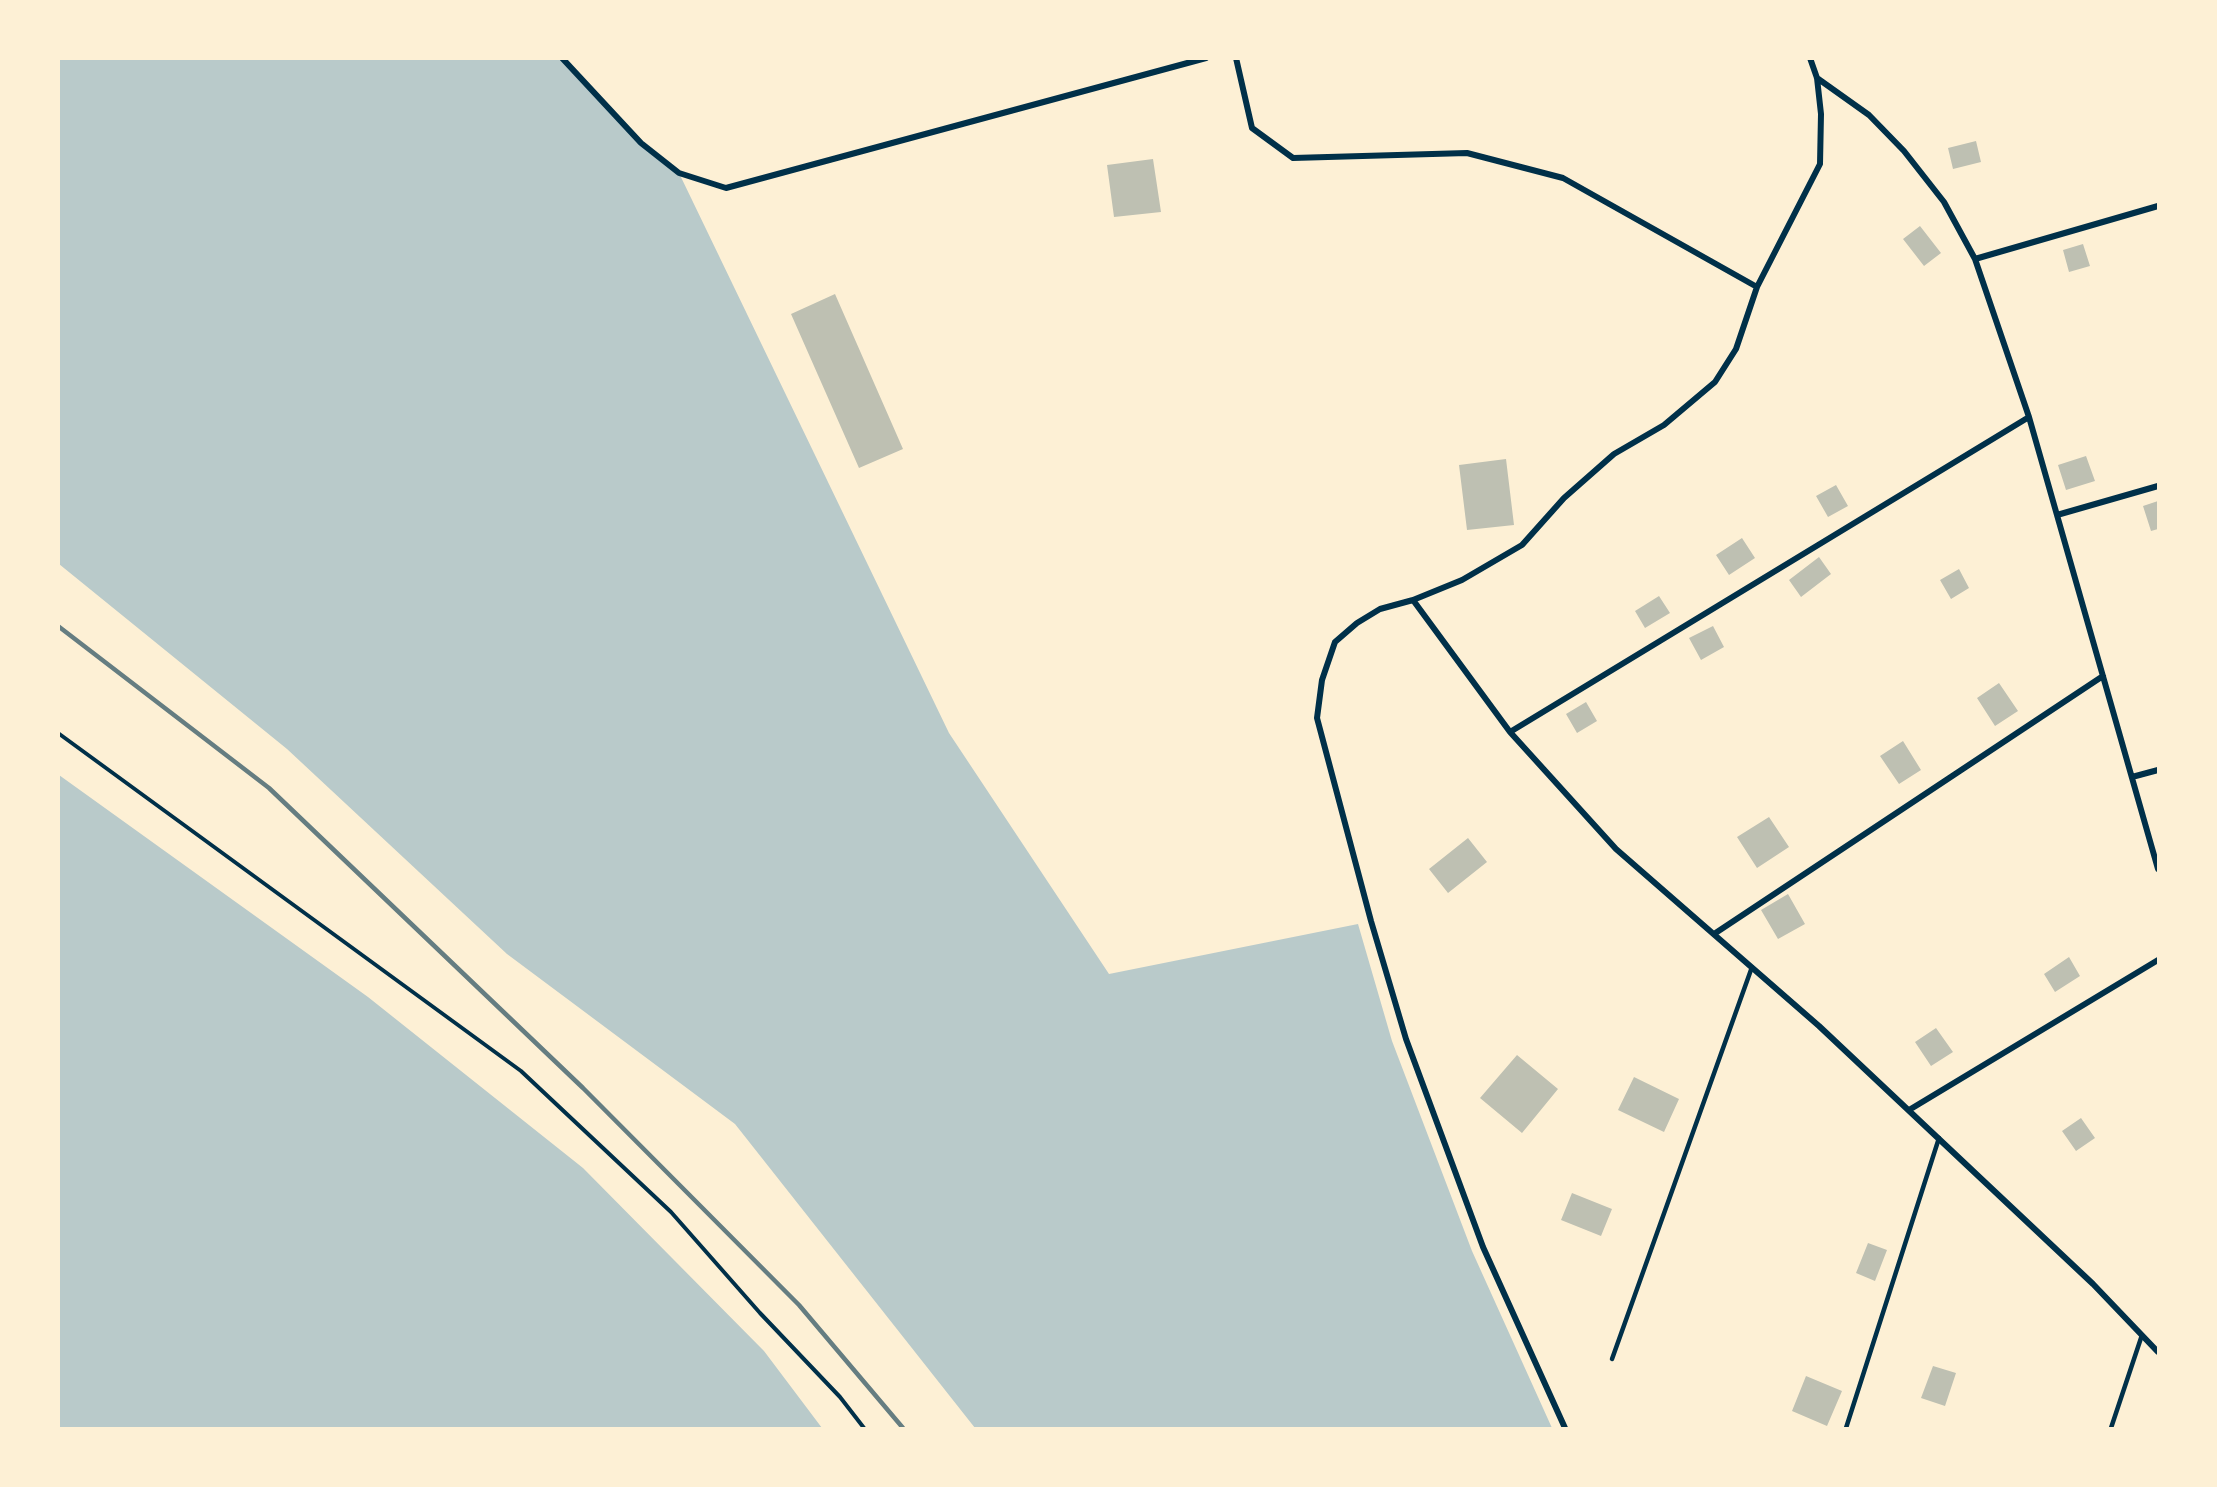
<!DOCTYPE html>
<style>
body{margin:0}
#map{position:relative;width:2217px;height:1487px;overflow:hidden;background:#fdf0d5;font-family:"Playfair Display",serif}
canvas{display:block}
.frame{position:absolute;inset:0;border:60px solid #fdf0d5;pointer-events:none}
</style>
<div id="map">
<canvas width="2217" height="1487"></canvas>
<div class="frame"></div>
</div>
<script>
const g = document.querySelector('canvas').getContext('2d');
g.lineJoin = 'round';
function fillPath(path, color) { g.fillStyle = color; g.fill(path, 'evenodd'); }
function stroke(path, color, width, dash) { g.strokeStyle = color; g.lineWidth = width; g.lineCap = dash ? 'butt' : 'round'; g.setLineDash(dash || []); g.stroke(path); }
fillPath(new Path2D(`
 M58,59H562L641,143L679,173L949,733L1109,974L1358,924L1392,1041L1472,1251L1552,1428H975L735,1124L507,954L287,749L59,564Z
 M59,775L368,997L583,1168L764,1351L822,1428H59Z`), '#b9caca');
fillPath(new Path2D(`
 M1976,141L1981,162L1953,169L1948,148Z
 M1153,159L1161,212L1114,217L1107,165Z
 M1920,226L1941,253L1924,266L1903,239Z
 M2083,244L2090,266L2069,272L2063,250Z
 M835,294L903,449L859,468L791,314Z
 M2086,456L2095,481L2066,490L2058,465Z
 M1506,459L1514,525L1467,530L1459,465Z
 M1836,485L1848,506L1828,517L1816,496Z
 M2158,501V529L2151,531L2143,506Z
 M1742,538L1755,558L1729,575L1716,555Z
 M1819,557L1831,574L1801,597L1789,580Z
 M1959,569L1969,588L1951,599L1940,580Z
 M1659,596L1670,613L1645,628L1635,611Z
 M1713,626L1724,647L1701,660L1689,638Z
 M1999,683L2018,711L1995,726L1977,698Z
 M1586,702L1597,721L1577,733L1566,714Z
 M1903,741L1921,770L1899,784L1880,756Z
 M1769,817L1789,847L1757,868L1737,837Z
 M1468,838L1487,862L1448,893L1429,869Z
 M1788,894L1805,924L1778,939L1761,910Z
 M2069,957L2080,976L2055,992L2044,974Z
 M1936,1028L1953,1052L1931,1066L1915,1042Z
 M1517,1055L1558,1089L1522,1133L1480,1098Z
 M1634,1077L1679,1099L1664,1132L1618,1110Z
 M2081,1118L2095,1138L2076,1151L2062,1131Z
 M1572,1193L1612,1209L1601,1236L1561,1220Z
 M1868,1243L1887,1250L1875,1281L1856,1273Z
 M1933,1366L1956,1373L1945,1406L1921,1398Z
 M1806,1376L1842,1391L1827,1426L1792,1411Z`), '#bec0b2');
stroke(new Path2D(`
 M58,733L521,1071L671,1212L760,1313L840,1397L864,1428`), '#003049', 4);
stroke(new Path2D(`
 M1612,1359L1752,967
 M1846,1428L1939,1138
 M2111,1428L2142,1335`), '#003049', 4.5);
stroke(new Path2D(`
 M562,58L641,143L679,173L726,188L1206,58
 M1236,58L1252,128L1293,158L1467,153L1563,178L1757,287
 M1817,78L1869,115L1904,151L1944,202L1975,259L2029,417L2158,869
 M1975,259L2158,206
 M2057,515L2158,486
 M1413,600L1510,732L1616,849L1819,1026L2093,1284L2158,1352
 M1510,732L2029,417
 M2132,777L2158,770
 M1714,934L2103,676
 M1909,1110L2158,960
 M1565,1428L1483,1247L1406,1039L1371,921L1317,718L1322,680L1335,642L1357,623L1380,609L1413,600L1462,580L1522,545L1564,498L1614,454L1664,425L1715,382L1736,349L1757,287L1820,164L1821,114L1817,78L1810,58`), '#003049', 6);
stroke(new Path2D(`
 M58,626L269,788L583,1088L799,1305L903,1428`), '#657d81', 4.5);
</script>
